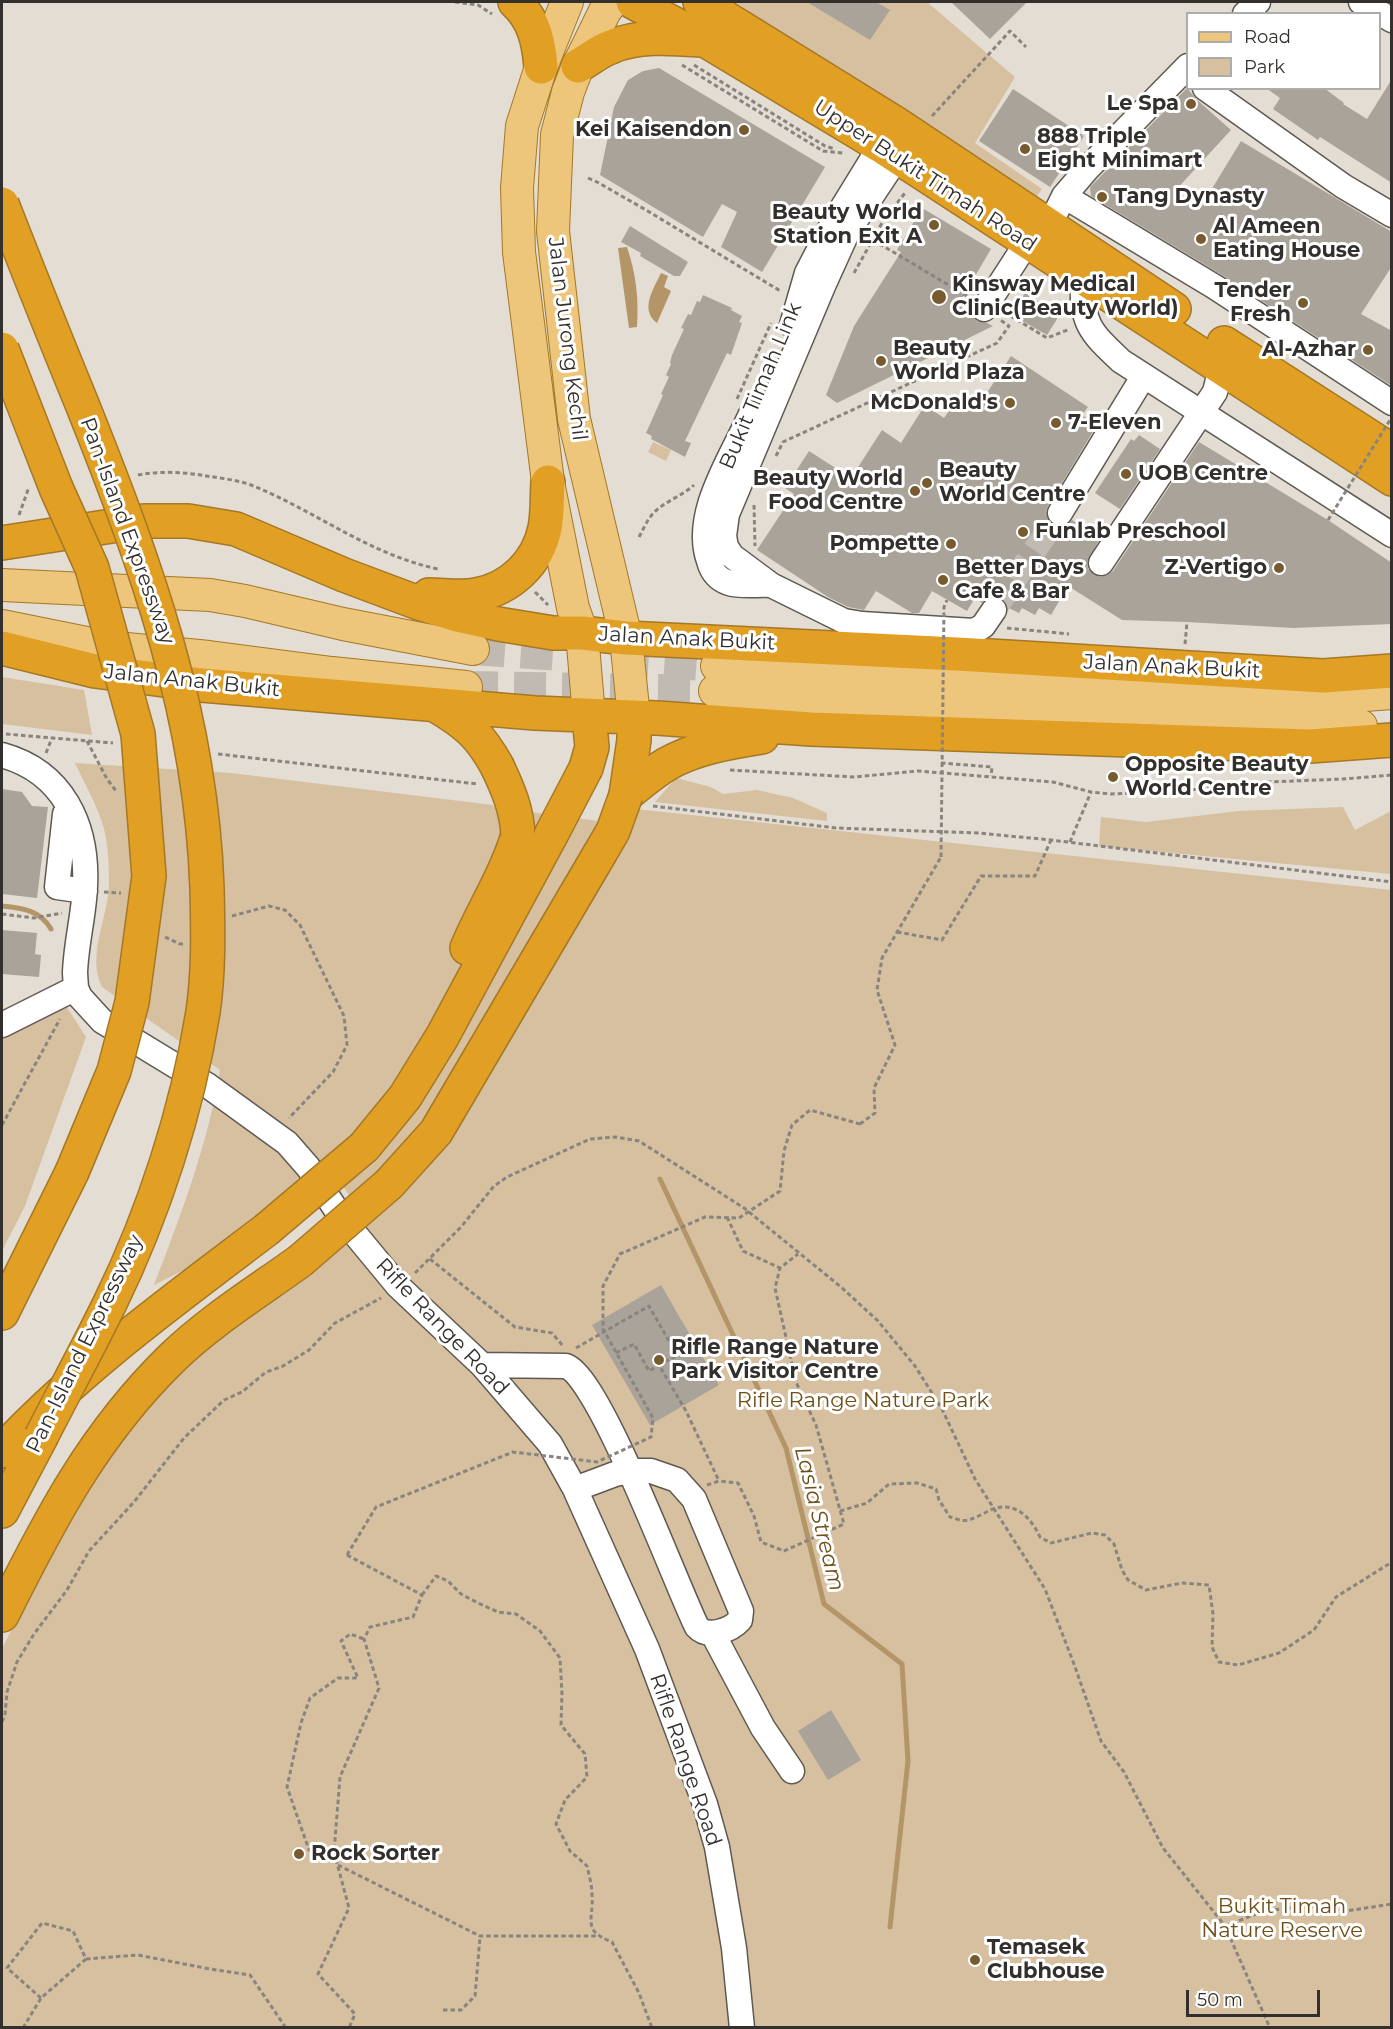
<!DOCTYPE html>
<style>
body{margin:0}
#map{position:relative;width:1393px;height:2029px;overflow:hidden;background:#e4ddd3;font-family:Montserrat,sans-serif}
canvas{display:block}
.frame{position:absolute;inset:0;border:3px solid #322f2c;pointer-events:none}
.legend{position:absolute;left:1186px;top:12px;width:195px;height:78px;box-sizing:border-box;background:#fff;border:2px solid #adacab;margin:0;padding:8px 10px;list-style:none;font-size:18px;color:#322f2c}
.legend li{display:flex;align-items:center;gap:12px;height:30px}
.legend b{width:30px;border:2px solid #adacab}
.scale{position:absolute;left:1186px;top:1990px;width:134px;height:27px;box-sizing:border-box;border:3px solid #322f2c;border-top:0;padding-left:8px;font-size:18px;line-height:21px;white-space:nowrap;color:#322f2c;-webkit-text-stroke:4px #fff;paint-order:stroke}
</style>
<div id="map">
<canvas width="1393" height="2029"></canvas>
<div class="frame"></div>
<ul class="legend">
<li><b style="height:8px;background:#edc67b"></b>Road</li>
<li><b style="height:16px;background:#d6c0a0"></b>Park</li>
</ul>
<div class="scale">50 m</div>
</div>
<script>
const g = document.querySelector('canvas').getContext('2d');
g.lineJoin = 'round';
function fillPath(path, color) { g.fillStyle = color; g.fill(path, 'evenodd'); }
function stroke(path, color, width, dash) { g.strokeStyle = color; g.lineWidth = width; g.lineCap = dash ? 'butt' : 'round'; g.setLineDash(dash || []); g.stroke(path); }
function write(font, color, halo, rows, align = 'center') {
  g.font = font + ' Montserrat,sans-serif'; g.lineWidth = 6; g.setLineDash([]); g.textBaseline = 'middle'; g.strokeStyle = halo; g.fillStyle = color; for (const [text, x, y, turn = 0] of rows) {
    g.save(); g.translate(x, y); g.rotate((+turn || 0) * Math.PI / 180); g.textAlign = isNaN(turn) ? turn : align; if (halo) g.strokeText(text, 0, 0); g.fillText(text, 0, 0); g.restore();
  }
}
fillPath(new Path2D(`
 M736,2H927L1015,77L975,143L1042,189L1034,200L1007,197Z
 M653,442L671,450L666,461L648,452Z
 M2,677L84,690L92,735L2,724Z
 M75,763L231,773L493,805L494,807L628,825L635,809L1391,890V2027H2V1649L39,1573L79,1498L112,1451L154,1401L201,1353L366,1221L325,1159L222,1251L154,1285C181,1215 208,1144 220,1070L102,987C86,954 109,917 109,882C109,863 108,840 102,822C95,802 84,782 75,763Z
 M676,778L711,787L723,794L757,790L793,798L827,813V821L655,802Z
 M1343,807L1355,830L1391,811V874L1099,846L1101,817L1146,822L1239,811Z
 M61,998L86,1037L25,1206L2,1251V1027Z`), '#d6c0a0');
fillPath(new Path2D(`
 M627,247C636,274 639,298 637,327L629,328L618,248Z
 M661,273L668,276L664,287L671,291L657,323C639,310 654,288 661,273Z`), '#b39567');
stroke(new Path2D(`
 M2,906C22,908 40,910 51,929
 M660,1179L786,1448L824,1604L902,1664L908,1761L890,1927`), '#b39567', 5);
fillPath(new Path2D(`
 M807,2H876L890,10L870,40Z
 M951,2H1027L990,39Z
 M659,68L825,167L762,272L721,247L737,212L722,204L703,237L600,175L614,107L628,80L643,71Z
 M1392,79V183L1320,137L1318,140L1273,109L1280,98L1266,88H1324L1344,103L1343,104L1367,119Z
 M1187,88L1196,99L1231,130L1174,192L1199,210L1241,141L1392,232V266L1361,314L1392,331V386L1222,275L1091,196L1090,187L1099,178Z
 M1013,89L1084,136L1050,187L979,141Z
 M922,208L991,249L958,305L971,313L977,321L987,323L993,326L837,403L826,395L854,326L901,252L897,250Z
 M630,226L688,262L680,276H674L640,256L641,253L621,242Z
 M1025,293L1060,314L1047,335L1012,315Z
 M703,295L732,308L731,310L742,316L739,322L742,323L731,355L727,353L685,441L691,443L685,457L651,439L652,436L646,433L663,395L661,394L669,377L666,375L671,364L670,363L672,355L684,329L681,328L688,314L691,315L697,301L700,302Z
 M1011,356L1088,407L1082,415L1097,425L1048,506L1046,512L1048,520L1053,525L1060,527L1066,526L1072,520L1101,537L1087,562L1088,569L1093,574L1101,577L1108,575L1113,571L1199,442L1328,520L1392,563V624L1293,628L1187,622L1122,620L1068,586L1051,615L1039,608L1035,615L1022,608L1019,613L1007,607L1003,599L995,596L987,597L982,603L975,598L967,611L932,591L919,613H912L876,591L864,610L848,607L828,597L757,550L794,494L785,488L809,451L851,478L882,430L901,443L925,405L944,418L957,399L975,411Z
 M1139,435L1160,449L1120,509L1095,493L1131,439L1134,441Z
 M2,789L22,792L32,806L48,807L37,898L2,894Z
 M2,930L37,933L35,954L41,955L39,977L2,974Z
 M661,1285L719,1385L650,1425L592,1325Z
 M831,1710L861,1760L828,1780L798,1731Z`), '#aaa39a');
stroke(new Path2D(`
 M994,610L1060,513`), '#c0bab2', 24, [24, 12]);
stroke(new Path2D(`
 M473,649L717,666
 M466,687L715,691`), '#c0bab2', 32, [32, 16]);
const minor = new Path2D(`
 M1361,2L1392,20
 M1245,14L1258,2
 M1205,88L1343,186L1392,215
 M906,144L847,233L823,286L727,514L724,536L726,547L732,556L771,585L844,621L862,624L974,631L983,626L994,610
 M1064,196L1215,287L1392,403
 M1057,210L1064,196L1088,168L1188,66
 M1083,277C1081,323 1089,331 1121,361L1392,535
 M984,309L1028,241
 M792,325L807,273L833,223L889,132
 M751,414C732,457 692,514 709,561C712,572 717,579 729,583C741,587 759,584 771,585
 M1060,513L1143,377
 M1101,563L1215,392L1221,368
 M2,755C63,772 88,825 85,886C84,915 76,943 75,973L76,988L80,997L102,1021L207,1085L287,1143L308,1167L341,1217L398,1286L482,1365L550,1444L575,1489L647,1649L705,1804L717,1847L734,1948L742,2028
 M65,814L57,887L85,891
 M2,1025L76,988
 M482,1365L566,1366C600,1378 676,1585 697,1627C708,1639 731,1630 740,1620L741,1611L694,1499L677,1480L651,1471H630L615,1474L575,1489
 M713,1634L763,1728L792,1771`);
const major = new Path2D(`
 M567,2L541,67L522,126L517,188L519,252L548,482L573,608L582,633L589,716
 M612,2L605,11L578,66L568,92L557,135L553,231L574,419L626,638L634,718
 M2,585L210,595L245,601L343,624L473,649
 M2,626L106,647L209,657L332,673L466,687
 M717,666L1078,683L1311,699L1392,693
 M715,691L1313,729L1361,726`);
const highway = new Path2D(`
 M515,2C534,19 539,42 541,67
 M633,2L705,40L881,146L1392,479
 M700,2L895,123L1174,309
 M578,66C589,60 599,51 611,47C637,35 673,38 701,40
 M1224,343L1392,451
 M2,543L144,521H188L236,529L344,575L416,602L457,615L498,624L553,633H582L626,638L957,654L1323,676L1392,671
 M429,595C444,595 461,598 476,595C510,589 538,563 545,528C548,513 547,498 548,482
 M2,648L95,671L202,685L535,713L657,718L811,729L1217,743L1310,746L1392,740
 M435,705C466,723 480,735 497,766
 M586,768L592,747L589,716
 M626,795C639,784 652,773 667,764C695,748 730,742 762,737
 M626,795L634,740V718
 M467,948C483,910 506,875 518,835
 M364,1147L405,1097L442,1037L551,835
 M389,1184L436,1132L599,855
 M2,1313L72,1172
 M2,1451C81,1367 175,1299 266,1230
 M2,1511L41,1437
 M2,1615C50,1519 94,1434 172,1358C210,1321 257,1292 300,1261`);
stroke(minor, '#5f5951', 27);
stroke(major, '#a47826', 34);
stroke(highway, '#a47826', 36);
stroke(new Path2D(`
 M455,2L478,5L492,14
 M682,65L823,151L843,153
 M694,65L825,146L835,149
 M932,116L1010,31L1026,47
 M588,178L597,182L646,210L782,292
 M873,240L967,296
 M854,273L883,221L905,193
 M1004,312L1047,338L1070,329
 M737,399L771,323
 M776,456L783,442L997,343L1009,326L999,319
 M138,475C158,471 181,472 201,475C217,478 235,479 251,485C314,510 370,555 438,569
 M754,505L755,546
 M19,515L29,487
 M639,537C643,530 646,522 651,516C662,502 681,497 694,485
 M535,592L548,605
 M1007,628L1069,634
 M1185,644L1187,622
 M6,734L113,743
 M87,741L107,779L116,791
 M46,753L52,738
 M218,754L477,784
 M941,763L992,767L991,776
 M730,770L854,777L918,771L1053,782L1091,792L1111,794L1168,792L1200,789L1218,784L1343,779L1392,775
 M653,806L836,828L978,833L1051,840L1392,882
 M1070,842L1091,792
 M104,892L121,893
 M2,914L34,918L62,913
 M232,916L269,906L285,910L300,925L344,1016L347,1045L333,1072L289,1118
 M897,932L942,940L981,876H1035L1051,840
 M165,937L180,944H184
 M860,1124L875,1113L874,1088L895,1045L877,990L882,958L941,857
 M2,1125L60,1019
 M727,1217L743,1251L780,1268
 M430,1259L515,1327L552,1333L563,1346
 M415,1273L461,1227L494,1186L507,1177L590,1139L616,1137L639,1141L744,1208L841,1287L878,1321L915,1366L942,1409L975,1479L1045,1589L1074,1664L1101,1741L1124,1772L1163,1848L1225,1926L1270,2028
 M576,1348L649,1306L677,1355L659,1365L686,1411L719,1481
 M616,1353L634,1344L649,1371L659,1365
 M707,1485L719,1481L738,1483L754,1516L761,1542L784,1551L844,1524L816,1425L796,1382L775,1288L780,1268L798,1254
 M840,1511L867,1503L889,1484L917,1483L936,1489L939,1500L950,1517C955,1518 962,1522 968,1520C977,1518 985,1512 993,1509C1016,1501 1031,1518 1040,1537L1051,1543L1092,1533L1105,1535L1114,1544L1122,1570L1128,1580L1146,1590L1182,1583L1209,1585L1213,1614L1212,1647L1219,1662L1238,1665L1279,1653L1314,1630L1336,1597L1392,1562
 M347,1555L422,1595L413,1617L370,1627L364,1639L379,1688L340,1777L334,1852L349,1908L318,1974L355,2014L349,2028
 M422,1595L436,1576L448,1581L461,1594L478,1603L498,1612L516,1614L540,1631L560,1658L562,1694L561,1725L585,1754L587,1777L565,1800L556,1824L570,1851L587,1866C589,1875 592,1885 592,1895C594,1920 581,1930 612,1942L639,1993L652,2028
 M2,1722L5,1714L7,1692L17,1662L34,1634L67,1590L89,1551L134,1502L184,1438L224,1400L242,1392L266,1372L283,1366L309,1350L335,1323L381,1298
 M334,1852L309,1850L287,1787L301,1723L310,1698L338,1678H358L341,1641L350,1634L364,1639
 M338,1865L480,1936H598
 M1225,1926L1264,1911L1305,1906L1346,1911L1392,1904
 M86,1959L138,1955L210,1969L250,1975L286,2028
 M41,1998L7,1968L42,1923L73,1931L86,1959
 M443,2010H461L475,1996L480,1937
 M23,2028L41,1998L86,1959`), '#89847e', 3, [4.5, 3]);
stroke(minor, '#fff', 24);
stroke(major, '#edc67b', 32);
stroke(highway, '#e1a023', 33);
const highwayBridge = new Path2D(`
 M2,204C28,271 55,338 82,404C146,564 201,714 207,888C208,929 209,971 203,1012C187,1111 154,1213 110,1303C88,1348 64,1392 41,1437
 M2,349L56,488L92,568L138,734L149,876L132,1002L114,1071L72,1172
 M497,766C508,789 517,810 518,835
 M551,835L586,768
 M599,855L613,831L626,795
 M266,1230L364,1147
 M300,1261L389,1184`);
stroke(highwayBridge, '#a47826', 36, []);
stroke(new Path2D(`
 M1328,520L1390,420
 M941,857L944,607L947,600
 M347,1555L376,1507L513,1452L597,1462L651,1437L653,1418L603,1329V1286L620,1254L705,1217L739,1218L780,1191L784,1151L792,1125L810,1110L860,1124`), '#89847e', 3, [4.5, 3]);
stroke(highwayBridge, '#e1a023', 33);
for (const [x, y, r, color] of [
 [1191,104,6,"#775b2e"],
 [744,130,6,"#775b2e"],
 [1025,149,6,"#775b2e"],
 [1102,197,6,"#775b2e"],
 [934,225,6,"#775b2e"],
 [1201,239,6,"#775b2e"],
 [939,297,8,"#775b2e"],
 [1303,303,6,"#775b2e"],
 [1368,350,6,"#775b2e"],
 [881,361,6,"#775b2e"],
 [1010,403,6,"#775b2e"],
 [1056,423,6,"#775b2e"],
 [1126,474,6,"#775b2e"],
 [927,483,6,"#775b2e"],
 [915,491,6,"#775b2e"],
 [1023,532,6,"#775b2e"],
 [951,544,6,"#775b2e"],
 [1279,568,6,"#775b2e"],
 [943,580,6,"#775b2e"],
 [1113,777,6,"#775b2e"],
 [659,1360,6,"#775b2e"],
 [299,1854,6,"#775b2e"],
 [975,1960,6,"#775b2e"]
]) { const dot = new Path2D(); dot.arc(x, y, r, 0, 2 * Math.PI); g.fillStyle = color; g.fill(dot); stroke(dot, '#fff', 2); }
write('bold 21px', '#322f2c', '#fff', [
 ["Le Spa",1179,104,"right"],
 ["Kei Kaisendon",732,130,"right"],
 ["888 Triple",1037,137],
 ["Eight Minimart",1037,161],
 ["Tang Dynasty",1114,197],
 ["Beauty World",922,213,"right"],
 ["Station Exit A",922,237,"right"],
 ["Al Ameen",1213,227],
 ["Eating House",1213,251],
 ["Kinsway Medical",952,285],
 ["Clinic(Beauty World)",952,309],
 ["Tender",1291,291,"right"],
 ["Fresh",1291,315,"right"],
 ["Beauty",893,349],
 ["World Plaza",893,373],
 ["Al-Azhar",1356,350,"right"],
 ["McDonald's",998,403,"right"],
 ["7-Eleven",1068,423],
 ["Beauty",939,471],
 ["World Centre",939,495],
 ["UOB Centre",1138,474],
 ["Beauty World",903,479,"right"],
 ["Food Centre",903,503,"right"],
 ["Funlab Preschool",1035,532],
 ["Pompette",939,544,"right"],
 ["Better Days",955,568],
 ["Cafe & Bar",955,592],
 ["Z-Vertigo",1267,568,"right"],
 ["Opposite Beauty",1125,765],
 ["World Centre",1125,789],
 ["Rifle Range Nature",671,1348],
 ["Park Visitor Centre",671,1372],
 ["Rock Sorter",311,1854],
 ["Temasek",987,1948],
 ["Clubhouse",987,1972]
], 'left');
write('21px', '#322f2c', '#fff', [
 ["Upper Bukit Timah Road",925,176,33],
 ["Jalan Jurong Kechil",567,339,83],
 ["Bukit Timah Link",761,386,-67],
 ["Pan-Island Expressway",127,531,70],
 ["Jalan Anak Bukit",687,639,3],
 ["Jalan Anak Bukit",1172,667,3],
 ["Jalan Anak Bukit",192,681,6],
 ["Rifle Range Road",442,1327,46],
 ["Pan-Island Expressway",85,1344,-64],
 ["Rifle Range Road",685,1760,71]
]);
write('21px', '#6e4f18', '#fff', [
 ["Rifle Range Nature Park",863,1401],
 ["Bukit Timah",1282,1907],
 ["Nature Reserve",1282,1931]
]);
write('italic 22px', '#6e4f18', '#fff', [
 ["Lasia Stream",819,1519,76]
]);
</script>
